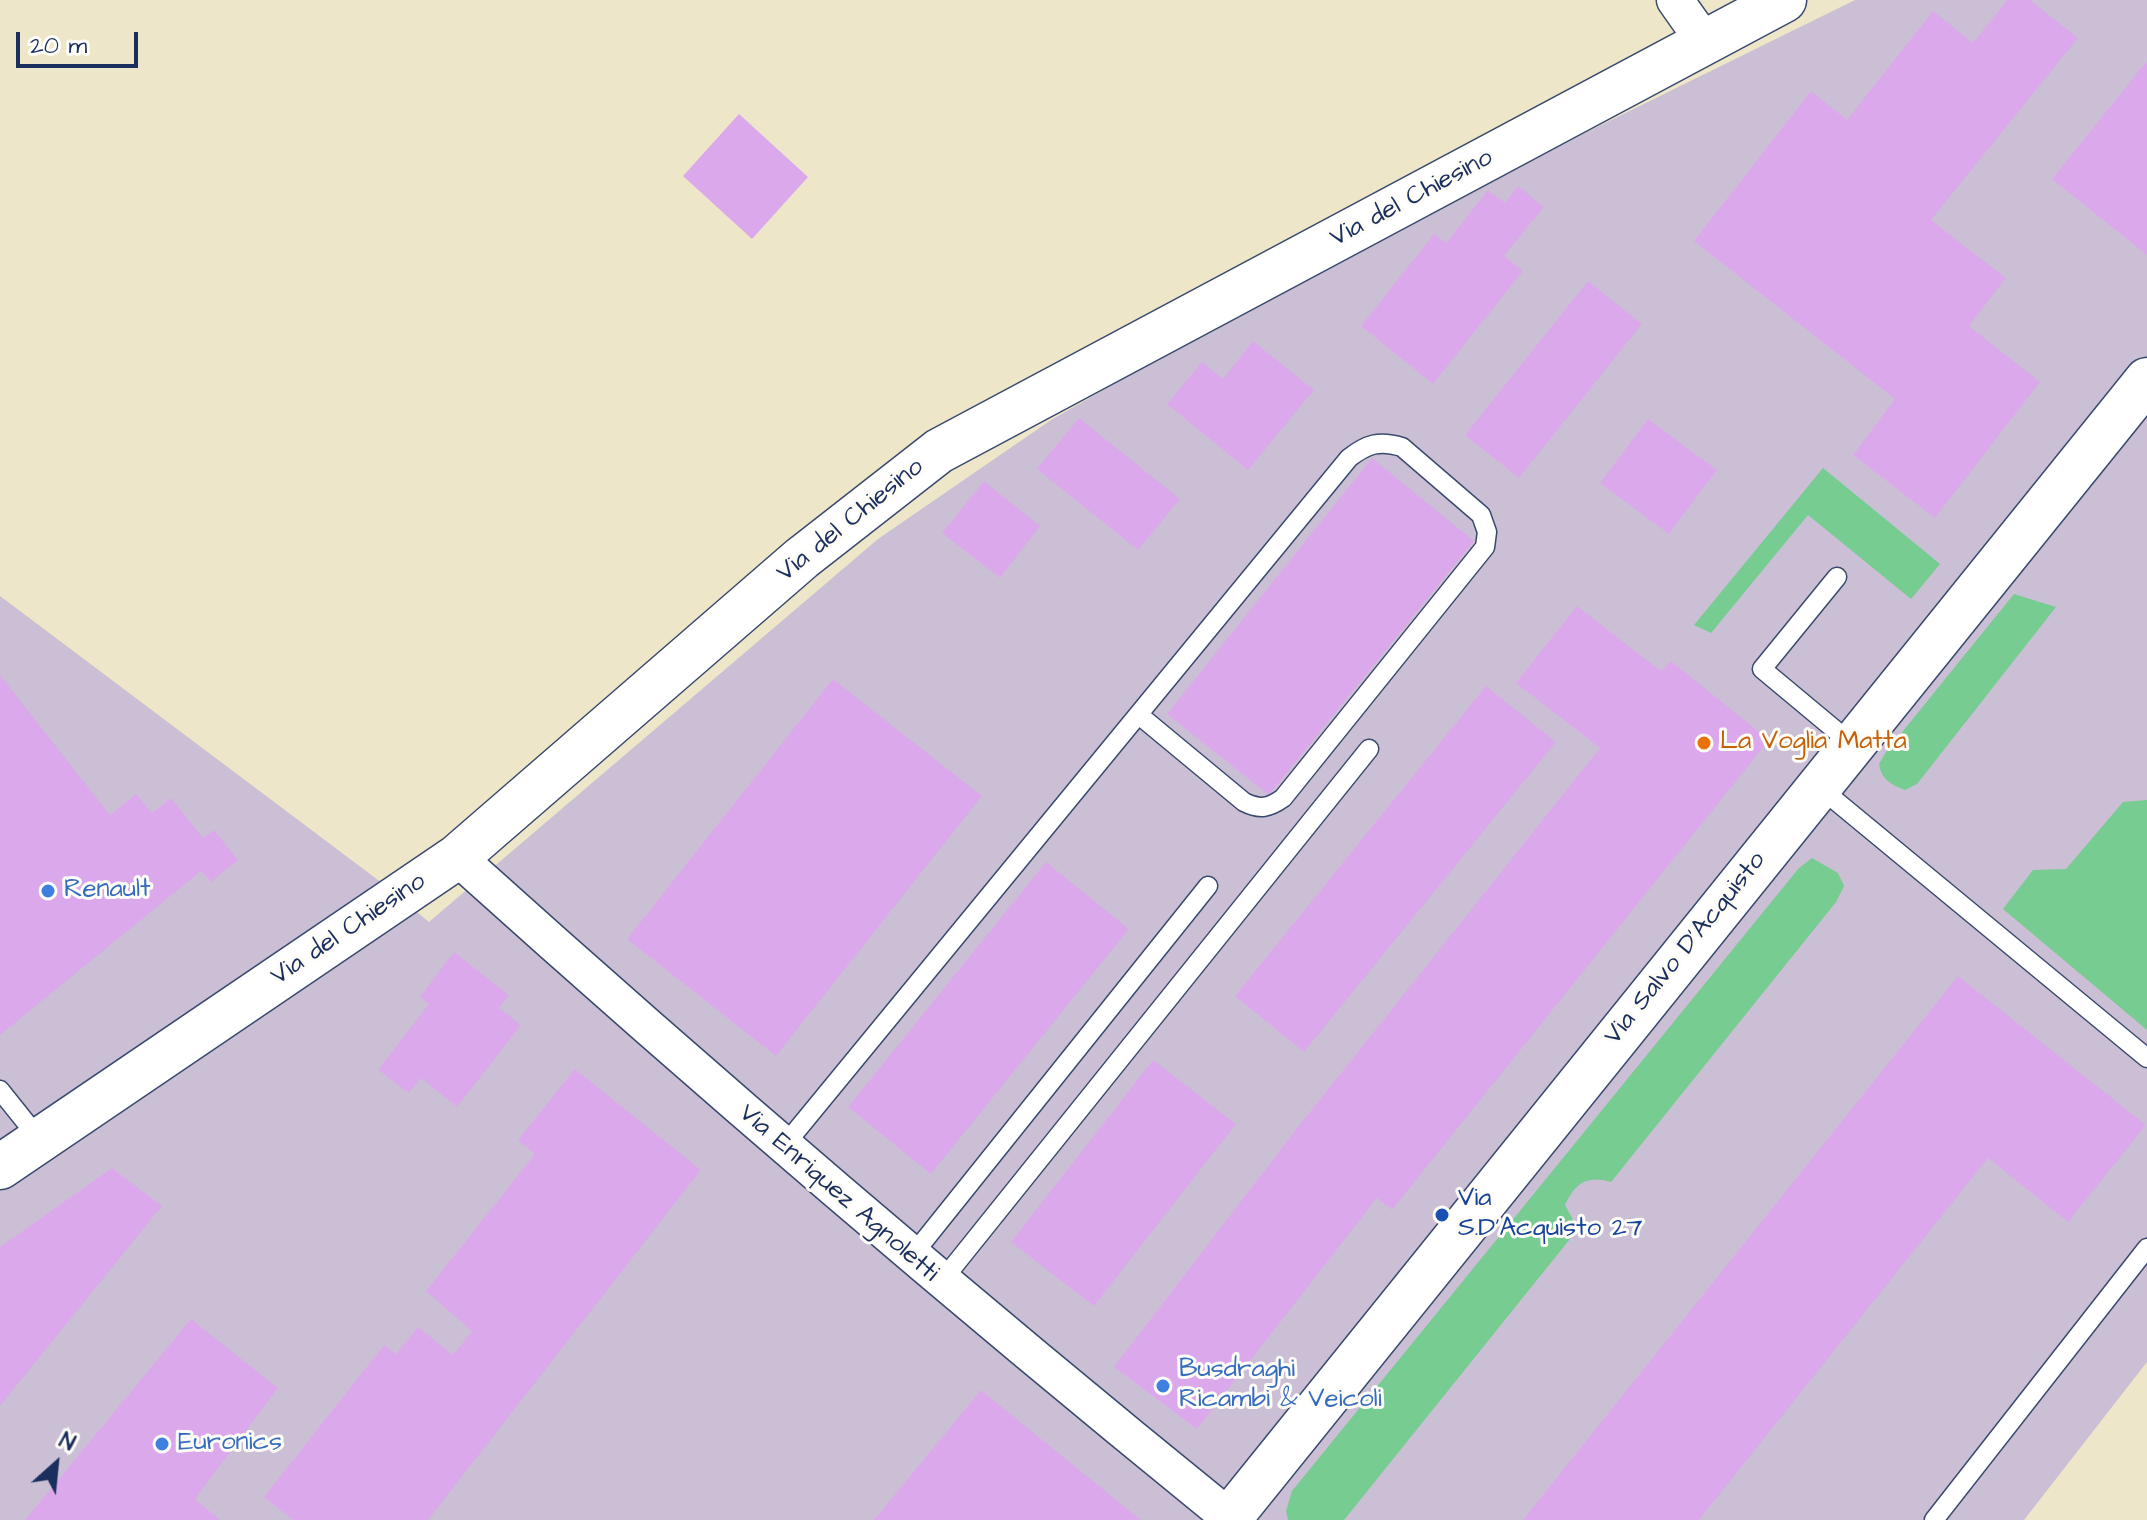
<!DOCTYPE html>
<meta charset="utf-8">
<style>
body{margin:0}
#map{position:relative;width:2147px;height:1520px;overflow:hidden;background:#ede6c9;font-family:"Architects Daughter",sans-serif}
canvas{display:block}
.north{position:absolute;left:16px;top:1424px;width:80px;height:80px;-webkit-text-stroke:6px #fdfcf7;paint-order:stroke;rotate:27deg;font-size:22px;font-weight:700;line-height:32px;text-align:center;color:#1b2f5e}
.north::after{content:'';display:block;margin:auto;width:28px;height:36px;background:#1b2f5e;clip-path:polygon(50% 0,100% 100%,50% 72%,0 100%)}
.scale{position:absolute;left:16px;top:32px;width:122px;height:36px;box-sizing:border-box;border:4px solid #1b2f5e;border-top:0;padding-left:10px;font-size:24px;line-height:28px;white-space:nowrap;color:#1b2f5e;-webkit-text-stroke:6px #fdfcf7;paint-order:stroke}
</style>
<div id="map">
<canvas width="2147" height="1520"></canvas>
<div class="north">N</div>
<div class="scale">20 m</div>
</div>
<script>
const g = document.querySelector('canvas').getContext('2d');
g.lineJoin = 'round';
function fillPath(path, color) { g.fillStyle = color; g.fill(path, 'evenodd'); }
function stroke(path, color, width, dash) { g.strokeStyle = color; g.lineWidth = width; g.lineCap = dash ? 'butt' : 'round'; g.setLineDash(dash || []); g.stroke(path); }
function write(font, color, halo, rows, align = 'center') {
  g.font = font + ' "Architects Daughter",sans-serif'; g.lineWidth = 6; g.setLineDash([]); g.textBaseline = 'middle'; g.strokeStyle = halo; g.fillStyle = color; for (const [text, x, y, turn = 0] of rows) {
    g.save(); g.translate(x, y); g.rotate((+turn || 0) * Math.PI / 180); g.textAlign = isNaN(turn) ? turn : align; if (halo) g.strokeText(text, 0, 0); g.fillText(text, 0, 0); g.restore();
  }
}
fillPath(new Path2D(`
 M1855,0H2147V1362L2024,1520H0V596L378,880L429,922L878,539L1051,420L1240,312L1595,128Z`), '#cbbfd5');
fillPath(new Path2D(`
 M1823,468L1940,564L1911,599L1808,515L1711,633L1694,625Z
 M2014,594L2056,607L1917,784L1905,790C1890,784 1882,780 1879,764L1886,752Z
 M2147,800V1030L2003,909L2033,870L2066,869L2123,802Z
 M1812,858L1838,873L1844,886L1836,902L1611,1182C1587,1175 1575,1183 1565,1205L1578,1229L1344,1520H1288L1286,1511L1292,1491L1799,868Z`), '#76cc91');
fillPath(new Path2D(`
 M2007,0H2030L2078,38L1931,220L2006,278L1969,326L2040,382L1935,518L1853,455L1895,399L1694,241L1811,91L1847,120L1933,11L1973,43Z
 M2147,61V255L2052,179Z
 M739,114L808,177L752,239L683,176Z
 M1518,186L1544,207L1504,256L1523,271L1433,384L1361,326L1434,234L1446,243L1488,190L1505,203Z
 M1588,281L1642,324L1519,478L1465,435Z
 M1253,341L1314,390L1248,470L1167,404L1202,362L1223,379Z
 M1079,418L1180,499L1138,550L1037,469Z
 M1648,419L1717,470L1669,534L1600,483Z
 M1372,458L1474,541L1269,795L1167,714Z
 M984,481L1040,526L1000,578L942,533Z
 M1577,606L1661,671L1671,661L1769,740L1392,1210L1377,1198L1197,1429L1114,1367L1294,1132L1600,748L1516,683Z
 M0,675L110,815L136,794L152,813L171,798L203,838L214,830L238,860L211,882L201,871L0,1035Z
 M833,679L982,796L776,1056L627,939Z
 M1486,686L1556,742L1304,1052L1235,996Z
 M1046,862L1129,929L931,1174L848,1107Z
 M454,952L509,995L499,1008L521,1025L457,1107L421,1078L409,1093L378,1070L429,1004L420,997Z
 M1958,976L2146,1125L2068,1222L1988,1158L1699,1520H1523Z
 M1153,1060L1236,1124L1094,1306L1011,1242Z
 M575,1069L701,1170L428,1520H293L264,1497L384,1345L396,1354L418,1327L453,1355L472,1331L426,1291L535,1154L518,1140Z
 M112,1168L162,1206L0,1406V1247Z
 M191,1319L278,1388L195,1499L220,1520H25Z
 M981,1390L1141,1520H874Z`), '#dba9eb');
const service = new Path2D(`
 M1837,577L1762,669L1852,744
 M1819,787L2147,1058
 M0,1090L40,1140
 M783,1147L1349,458C1367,444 1379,440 1402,447L1481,515L1487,532L1485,547L1283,798C1269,808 1260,810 1244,802L1139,715
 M911,1257L1208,886
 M941,1282L1369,749
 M1934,1520L2147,1248`);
const minor = new Path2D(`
 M1675,0L1704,41
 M457,857C709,1084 966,1304 1230,1518`);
const tertiary = new Path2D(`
 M0,1167L457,857L802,558L939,451L1784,0`);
const secondary = new Path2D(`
 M1228,1520L2147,380`);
stroke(service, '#3a4a6e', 21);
stroke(minor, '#3a4a6e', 39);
stroke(tertiary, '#3a4a6e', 47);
stroke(secondary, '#3a4a6e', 47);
stroke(service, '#fff', 18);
stroke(minor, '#fff', 36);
stroke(tertiary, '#fff', 44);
stroke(secondary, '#fff', 44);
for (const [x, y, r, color] of [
 [1704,743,8,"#e8710a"],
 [48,891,8,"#3f7fe0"],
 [1442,1215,8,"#1a4fb4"],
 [1163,1386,8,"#3f7fe0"],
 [162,1444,8,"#3f7fe0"]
]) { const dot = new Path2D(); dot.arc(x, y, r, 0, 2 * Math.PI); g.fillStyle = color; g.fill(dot); stroke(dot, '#fdfcf7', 3); }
write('26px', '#1b2f5e', '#fdfcf7', [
 ["Via del Chiesino",1412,199,-28],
 ["Via del Chiesino",851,521,-39],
 ["Via del Chiesino",349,930,-34],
 ["Via Salvo D'Acquisto",1686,949,-51],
 ["Via Enriquez Agnoletti",838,1194,41]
]);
write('26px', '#c56008', '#fdfcf7', [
 ["La Voglia Matta",1720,743]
], 'left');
write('26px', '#366cbe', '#fdfcf7', [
 ["Renault",64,891],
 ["Busdraghi",1179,1371],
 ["Ricambi & Veicoli",1179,1401],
 ["Euronics",178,1444]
], 'left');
write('26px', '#164399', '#fdfcf7', [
 ["Via",1458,1200],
 ["S.D’Acquisto 27",1458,1230]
], 'left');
</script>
